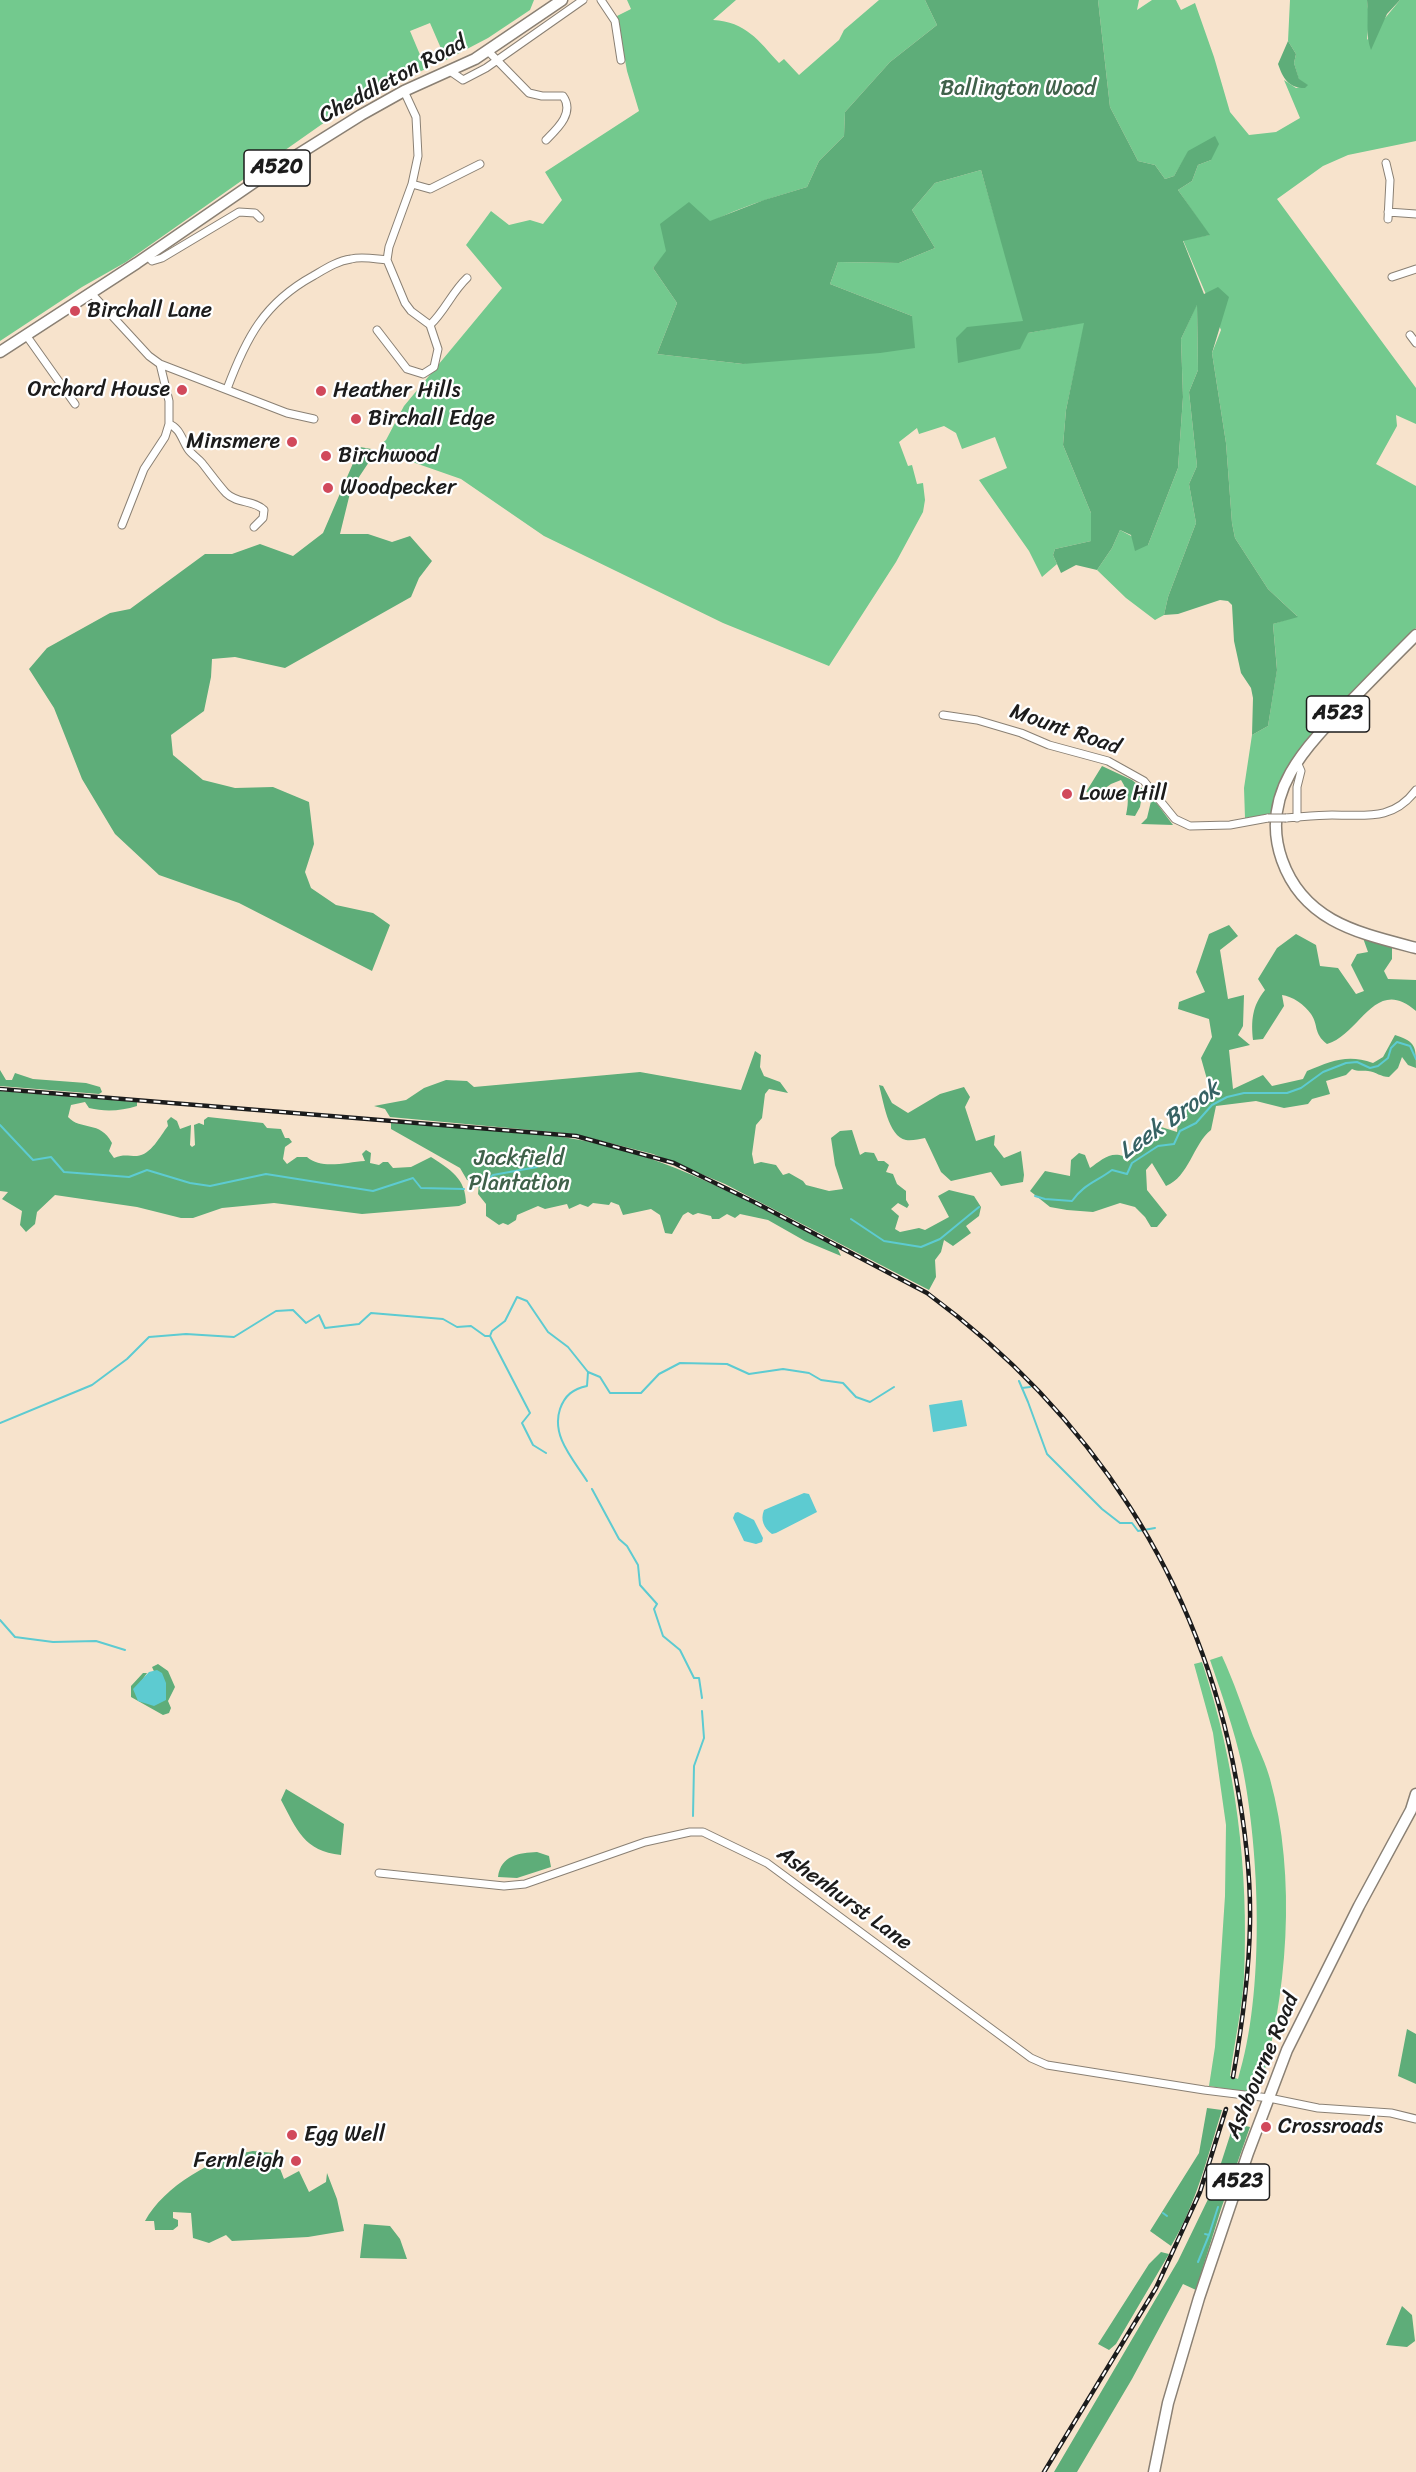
<!DOCTYPE html>
<style>
body{margin:0}
canvas{display:block;background:#f7e3cc}
</style>
<canvas width="1416" height="2472"></canvas>
<script>
const g = document.querySelector('canvas').getContext('2d');
g.lineJoin = 'round';
function fillPath(path, color) { g.fillStyle = color; g.fill(path, 'evenodd'); }
function stroke(path, color, width, dash) { g.strokeStyle = color; g.lineWidth = width; g.lineCap = dash ? 'butt' : 'round'; g.setLineDash(dash || []); g.stroke(path); }
function write(font, color, halo, rows, align = 'center') {
  g.font = font + ' Sriracha,sans-serif'; g.lineWidth = 4.5; g.setLineDash([]); g.textBaseline = 'middle'; g.strokeStyle = halo; g.fillStyle = color; for (const [text, x, y, turn = 0] of rows) {
    g.save(); g.translate(x, y); g.rotate((+turn || 0) * Math.PI / 180); g.textAlign = isNaN(turn) ? turn : align; if (halo) g.strokeText(text, 0, 0); g.fillText(text, 0, 0); g.restore();
  }
}
fillPath(new Path2D(`
 M0,0H534L530,10L488,38L446,60L430,23L410,31L426,69L362,96L126,262L82,287L0,341Z
 M627,0H736L713,20C746,22 758,40 779,63L784,59L799,75L839,40L844,30L879,0H925L937,25L890,62L845,112L844,136L819,161L807,187C751,204 690,221 653,268L677,303L657,354L743,364L912,316L830,284L838,262L899,263L935,248L912,210L935,183L981,170L1028,333L1085,322L1066,410L1063,445L1091,513V541L1055,549L1053,555L1057,564L1042,577L1029,551L979,480L1007,468L995,437L962,449L956,433L944,426L919,434L917,428L899,442L908,466L912,465L917,484L923,483L925,500L923,512L896,562L829,666L723,623L544,536L461,479L401,458L380,445L386,440L404,406L502,288L466,245L491,211L509,225L530,220L543,224L562,200L545,172L639,111L627,71L617,16L631,9Z
 M1098,0H1139L1137,10L1152,0H1176L1181,10L1195,3L1214,57L1230,112L1249,135L1276,132L1300,118L1284,80L1296,88L1307,85L1299,80L1294,63L1296,54L1288,41L1290,0H1367L1369,19L1367,40L1400,0H1416V141L1348,155L1323,166L1277,199L1416,388V424L1396,415L1397,426L1376,464L1416,486V628L1315,730L1282,777L1270,815L1245,818L1244,788L1252,735L1268,726L1277,669L1273,624L1297,616L1268,589L1235,538L1232,523L1226,443L1212,353L1221,330L1183,240L1209,235L1178,190L1192,181L1198,165L1211,160L1189,151L1174,176L1165,179L1155,165L1138,161L1110,107Z
 M1197,304L1198,370L1189,392L1197,466L1189,484L1196,523L1168,597L1164,615L1155,620L1126,598L1097,570L1112,548L1120,530L1148,545L1178,468L1183,397L1181,339Z
 M1222,1656C1234,1682 1243,1709 1253,1736C1259,1750 1266,1764 1270,1779C1297,1876 1288,1998 1258,2094L1209,2086L1215,2047L1225,1896L1226,1825L1213,1733L1194,1664L1202,1662C1236,1764 1249,1869 1244,1977C1242,2010 1234,2044 1230,2076L1238,2079C1265,1993 1260,1853 1242,1765C1234,1729 1222,1695 1210,1660Z`), '#73c98e');
fillPath(new Path2D(`
 M925,0H1098L1110,107L1138,161L1155,165L1165,179L1174,176L1188,151L1215,136L1219,144L1211,160L1198,165L1192,181L1178,190L1210,235L1183,241L1204,294L1218,287L1229,297L1212,353L1226,443L1232,523L1235,538L1268,589L1298,617L1273,624L1277,670L1268,726L1252,735L1253,698L1251,688L1241,673L1234,641L1232,605L1228,601L1220,600L1178,614L1164,615L1168,597L1196,523L1189,484L1197,466L1189,392L1198,370L1197,305L1181,339L1183,397L1178,468L1148,545L1135,551L1131,535L1120,530L1112,548L1097,570L1076,565L1061,573L1053,555L1055,549L1091,541V513L1063,445L1066,410L1084,323L1028,333L1020,349L958,363L956,338L967,327L1023,321L981,170L935,183L912,210L935,248L899,263L838,262L830,284L912,316L915,348L880,353L743,364L657,354L677,303L653,268L666,251L660,224L689,202L710,221L764,200L807,187L819,161L844,136L845,112L890,62L937,25Z
 M1367,0H1400L1387,14L1371,50C1365,35 1369,17 1367,0Z
 M1288,41L1296,54L1294,63L1299,79L1308,85L1305,88C1288,88 1283,78 1278,64Z
 M360,447L377,450L351,489L340,534H368L392,542L410,536L432,561L419,578L411,597L285,668L235,657L212,659L211,677L204,711L171,735L173,755L203,780L235,788L273,787L309,802L314,844L305,872L311,888L336,905L373,913L390,925L372,971L239,903L159,875L115,834L82,779L54,708L29,669L47,648L110,613L130,609L205,554H232L260,544L293,556L323,533Z
 M1102,766L1132,780L1143,789L1140,807L1135,816L1126,815C1129,801 1129,792 1121,780L1111,784L1097,794L1086,792Z
 M1152,797L1173,825L1141,824L1147,818Z
 M1229,925L1238,936L1220,950L1228,999L1244,995L1243,1026L1238,1035L1250,1045L1229,1050L1233,1089L1263,1075L1272,1086L1303,1079L1307,1071C1332,1061 1347,1054 1373,1063L1383,1057L1395,1035C1416,1042 1416,1046 1416,1068L1408,1065L1402,1057L1398,1068L1389,1077C1381,1077 1376,1072 1368,1071C1361,1070 1359,1072 1352,1069L1346,1075L1326,1081L1330,1094L1312,1099L1308,1104L1284,1108L1256,1101L1216,1106L1211,1130C1193,1144 1189,1177 1166,1186L1152,1163L1146,1170L1147,1190L1167,1215L1157,1227H1151L1145,1217L1135,1207L1120,1203L1093,1212L1067,1210L1050,1207L1030,1191L1045,1171L1070,1176L1071,1160L1079,1153L1085,1155L1090,1168C1100,1161 1110,1151 1123,1156L1127,1162L1139,1152L1143,1140L1158,1126L1177,1132L1179,1109L1212,1097L1201,1058L1212,1037L1209,1019L1178,1009L1179,1002L1205,992L1196,972L1209,934Z
 M1296,934L1316,945L1320,966L1338,968L1356,994L1364,991L1351,965L1357,954L1368,952L1363,938L1392,946V959L1384,971L1388,979L1416,980V1011C1375,975 1361,1034 1327,1044C1313,1033 1319,1026 1311,1014C1305,1005 1292,996 1282,995L1284,1006L1263,1039L1253,1040C1251,1021 1252,1006 1265,990L1258,979L1277,948Z
 M755,1051L761,1055L760,1067L764,1076L780,1082L788,1093L769,1089L765,1094L762,1118L756,1125L752,1154L754,1164L761,1162L776,1165L783,1175L789,1173L803,1181L806,1185L829,1191L843,1189L835,1165L831,1138L840,1131L852,1130L860,1155L865,1152L874,1153L878,1161H884L889,1165L886,1172L893,1174L897,1184L906,1191V1200L909,1205L907,1208L898,1203L891,1209L899,1216L895,1229L900,1232L919,1228L925,1230L949,1217L938,1196L949,1190L974,1196L981,1207L979,1216L966,1226L971,1233L953,1246L944,1240L941,1252L935,1260L936,1277L929,1290L725,1184L653,1154L574,1134L390,1117L385,1109L374,1106L406,1100L424,1088L446,1080L467,1081L474,1087L640,1072L741,1090Z
 M0,1070L6,1080H12L15,1073L33,1079L86,1083L100,1087L102,1092L99,1094L0,1086Z
 M879,1085L883,1086L892,1103L908,1113L940,1094L964,1087L970,1097L965,1107L976,1141L995,1135L994,1145L1004,1158L1021,1151L1024,1175L1023,1182L1001,1186L991,1172L951,1181L941,1172L925,1138C919,1139 912,1141 906,1140C888,1137 883,1099 879,1085Z
 M0,1091L137,1102V1106C121,1111 105,1112 89,1108L85,1102L71,1105L68,1117C81,1131 100,1120 112,1143L109,1151L114,1158C124,1154 127,1156 137,1156C151,1155 160,1136 168,1126L167,1121L171,1117L177,1121L180,1129L191,1125L190,1145L192,1147L195,1145L194,1125L199,1123L204,1125V1120L208,1117L263,1123L267,1128L281,1129L285,1138H289L292,1142L285,1147L283,1159L287,1164L297,1157H307C322,1170 346,1162 365,1161L362,1154L366,1150L371,1153L370,1163L379,1165L383,1162H388L393,1168L411,1167L431,1157C450,1169 466,1179 466,1203L459,1206L362,1214L274,1203L222,1208L193,1218H181L137,1207L55,1195L37,1212L35,1224L26,1232L20,1225L22,1211L2,1199L8,1192L0,1191Z
 M391,1123C460,1127 532,1129 600,1144C684,1163 760,1208 837,1247L841,1256L805,1241L768,1220L740,1214L735,1218L727,1214L719,1219H712L711,1216L698,1213L693,1215L688,1212L683,1215L672,1234L665,1233L660,1215L651,1209L623,1215L619,1205L611,1202L609,1205L593,1203L588,1207L580,1204L569,1209L567,1204L545,1209L538,1206L517,1215L516,1220L508,1225L503,1223L499,1225L486,1216V1204L478,1194L479,1182L467,1180L460,1168L391,1129Z
 M158,1664L168,1671L175,1687L168,1701L171,1708L169,1713L163,1715L131,1697V1686L143,1673H147L138,1686L166,1697L152,1667Z
 M286,1789L344,1824L341,1855C304,1851 297,1830 281,1800Z
 M537,1852L549,1856L551,1867L517,1878L498,1877C501,1855 519,1853 537,1852Z
 M1407,2029L1416,2034V2084L1398,2076Z
 M1207,2108L1222,2110C1208,2155 1196,2205 1171,2246L1150,2231L1199,2153Z
 M1234,2123L1250,2127L1221,2209L1196,2290L1183,2284L1132,2379L1077,2472H1054L1178,2261L1212,2191Z
 M253,2151L274,2153L284,2179L299,2171L309,2192L326,2182L327,2173L337,2199L344,2231L308,2237L232,2241L226,2235L209,2243L193,2238L191,2213L173,2212V2218L178,2220V2226L173,2230H155L154,2221H145C164,2186 214,2157 253,2151Z
 M364,2224L390,2226L400,2239L407,2259L360,2258Z
 M1161,2252L1169,2254L1116,2344L1109,2350L1098,2344L1149,2264Z
 M1402,2306L1412,2315L1415,2341L1407,2347L1386,2345Z`), '#5ead79');
fillPath(new Path2D(`
 M962,1400L967,1426L933,1432L929,1405Z
 M804,1493L809,1494L817,1512L776,1533L772,1534C764,1528 760,1520 764,1510Z
 M738,1512L754,1520L763,1538L762,1542L756,1544L744,1541L733,1518L735,1513Z
 M157,1670L162,1673L166,1683V1700L154,1706L138,1701L133,1689L149,1672Z`), '#5dcbd1');
stroke(new Path2D(`
 M0,1125L33,1160L51,1157L64,1172L129,1177L147,1170L190,1183L210,1186L266,1174L373,1191L413,1178L421,1188L464,1189
 M473,1187L483,1184L493,1175L537,1167
 M1035,1196L1045,1199L1072,1201C1084,1184 1096,1182 1112,1170L1127,1174L1132,1163L1158,1146L1174,1144L1180,1131L1196,1123L1212,1105L1227,1097L1244,1093H1287L1301,1088L1323,1072L1346,1063L1357,1062L1370,1068L1378,1066L1388,1058L1391,1048L1397,1042L1410,1046L1416,1059
 M851,1219L884,1241L921,1247L940,1239L979,1207
 M490,1336L530,1413L522,1423L533,1445L546,1453
 M1019,1381L1028,1402L1047,1454L1102,1509L1120,1523H1132L1138,1531L1155,1528
 M1022,1388L1030,1387
 M0,1423L92,1385L127,1359L149,1337L186,1334L234,1337L276,1311L293,1310L306,1323L319,1315L325,1328L359,1324L371,1313L443,1319L457,1327L471,1326L485,1336H490L492,1331L505,1321L517,1297L527,1301L548,1332L568,1347L588,1372L600,1377L610,1393H641L659,1374L680,1363L727,1364L749,1374L783,1369L809,1373L821,1380L843,1383L856,1397L870,1402L894,1387
 M587,1481C573,1459 551,1436 560,1409C565,1395 573,1389 587,1386L588,1372
 M592,1489L619,1539L627,1546L638,1565L640,1585L657,1604L654,1609L663,1636L680,1650L694,1678H699L702,1698
 M0,1620L15,1637L53,1642L96,1641L125,1650
 M693,1816L694,1766L704,1738L702,1711
 M1163,2213L1167,2216
 M1209,2235L1218,2207
 M1198,2262L1209,2235L1205,2234`), '#5dcbd1', 2);
const minor = new Path2D(`
 M601,0L615,21L621,60
 M488,51L529,93L542,96H563C575,113 557,129 546,140
 M450,71L463,80L486,68L583,0
 M1386,163L1390,180L1388,219
 M412,184L430,189L480,164
 M1388,212L1416,214
 M148,256L152,261L162,258L239,212L255,213L260,218
 M1392,277L1416,269
 M91,293L149,356L160,364L287,413L314,419
 M430,325C445,311 452,292 467,278
 M377,330L407,369L423,374L434,367L438,349L430,325L411,311L405,303L387,260L389,247L412,184L418,156L416,117L404,91
 M26,335L75,404
 M1410,335L1416,343
 M227,389C246,338 264,303 313,276C325,269 337,261 351,259C362,256 375,259 387,260
 M169,424C180,428 182,440 188,449C192,455 198,458 202,463C210,473 217,483 226,493C237,504 254,500 264,510L263,518L254,527
 M122,525L144,469L165,437L169,424V401L160,364
 M943,715L977,720L1021,733L1049,745L1108,761L1144,781L1175,819L1190,826L1230,825L1268,818
 M1297,762L1301,771L1297,787V818
 M1286,818C1301,817 1317,815 1332,815C1366,815 1393,821 1416,790
 M379,1873L504,1886L525,1884L645,1842L690,1832H703L767,1863L1031,2058L1047,2065L1204,2090L1269,2098L1318,2108L1391,2113L1416,2119`);
const highway = new Path2D(`
 M0,352L137,263L262,177L361,115L404,91L475,59L562,0
 M1416,635C1395,656 1373,678 1352,700C1308,744 1258,792 1282,860C1304,922 1359,933 1416,948
 M1154,2472L1168,2403L1199,2298L1248,2153L1287,2050L1359,1906L1411,1810L1416,1794`);
stroke(minor, '#8a8074', 9);
stroke(highway, '#8a8074', 13);
stroke(minor, '#fff', 7);
stroke(highway, '#fff', 10);
const rail = new Path2D(`
 M0,1089L576,1136L674,1163L756,1203L927,1293C1090,1413 1200,1579 1236,1779C1245,1827 1251,1875 1250,1924C1249,1976 1242,2026 1233,2077
 M1044,2472L1156,2288L1200,2192L1226,2109`);
stroke(rail, '#1c1c1c', 4.5);
stroke(rail, '#fff', 2, [7]);
const minorBridge = new Path2D(`
 M1268,818H1286`);
stroke(minorBridge, '#8a8074', 9, []);
stroke(minorBridge, '#fff', 7);
for (const [x, y, r, color] of [
 [75,311,6,"#d1495b"],
 [182,390,6,"#d1495b"],
 [321,391,6,"#d1495b"],
 [356,419,6,"#d1495b"],
 [292,442,6,"#d1495b"],
 [326,456,6,"#d1495b"],
 [328,488,6,"#d1495b"],
 [1067,794,6,"#d1495b"],
 [1266,2127,6,"#d1495b"],
 [292,2135,6,"#d1495b"],
 [296,2161,6,"#d1495b"]
]) { const dot = new Path2D(); dot.arc(x, y, r, 0, 2 * Math.PI); g.fillStyle = color; g.fill(dot); stroke(dot, '#fff', 2); }
for (const [x, y, w] of [
 [277,168,66],
 [1338,714,63],
 [1238,2182,63]
]) { const box = new Path2D(); box.roundRect(x - w / 2, y - 18, w, 36, 4.5); g.fillStyle = '#fff'; g.fill(box); stroke(box, '#1c1c1c', 1.5); }
write('bold 21px', '#1c1c1c', null, [
 ["A520",277,168],
 ["A523",1338,714],
 ["A523",1238,2182]
]);
write('22px', '#1c1c1c', '#fff', [
 ["Cheddleton Road",393,80,-28],
 ["Mount Road",1065,730,19],
 ["Ashenhurst Lane",844,1899,36],
 ["Ashbourne Road",1263,2066,-67]
]);
write('22px', '#3f614a', '#fff', [
 ["Ballington Wood",1018,89],
 ["Jackfield",519,1159],
 ["Plantation",519,1184]
]);
write('22px', '#1c1c1c', '#fff', [
 ["Birchall Lane",87,311],
 ["Orchard House",170,390,"right"],
 ["Heather Hills",333,391],
 ["Birchall Edge",368,419],
 ["Minsmere",280,442,"right"],
 ["Birchwood",338,456],
 ["Woodpecker",340,488],
 ["Lowe Hill",1079,794],
 ["Crossroads",1278,2127],
 ["Egg Well",304,2135],
 ["Fernleigh",284,2161,"right"]
], 'left');
write('italic 24px', '#366264', '#fff', [
 ["Leek Brook",1170,1121,-35]
]);
</script>
